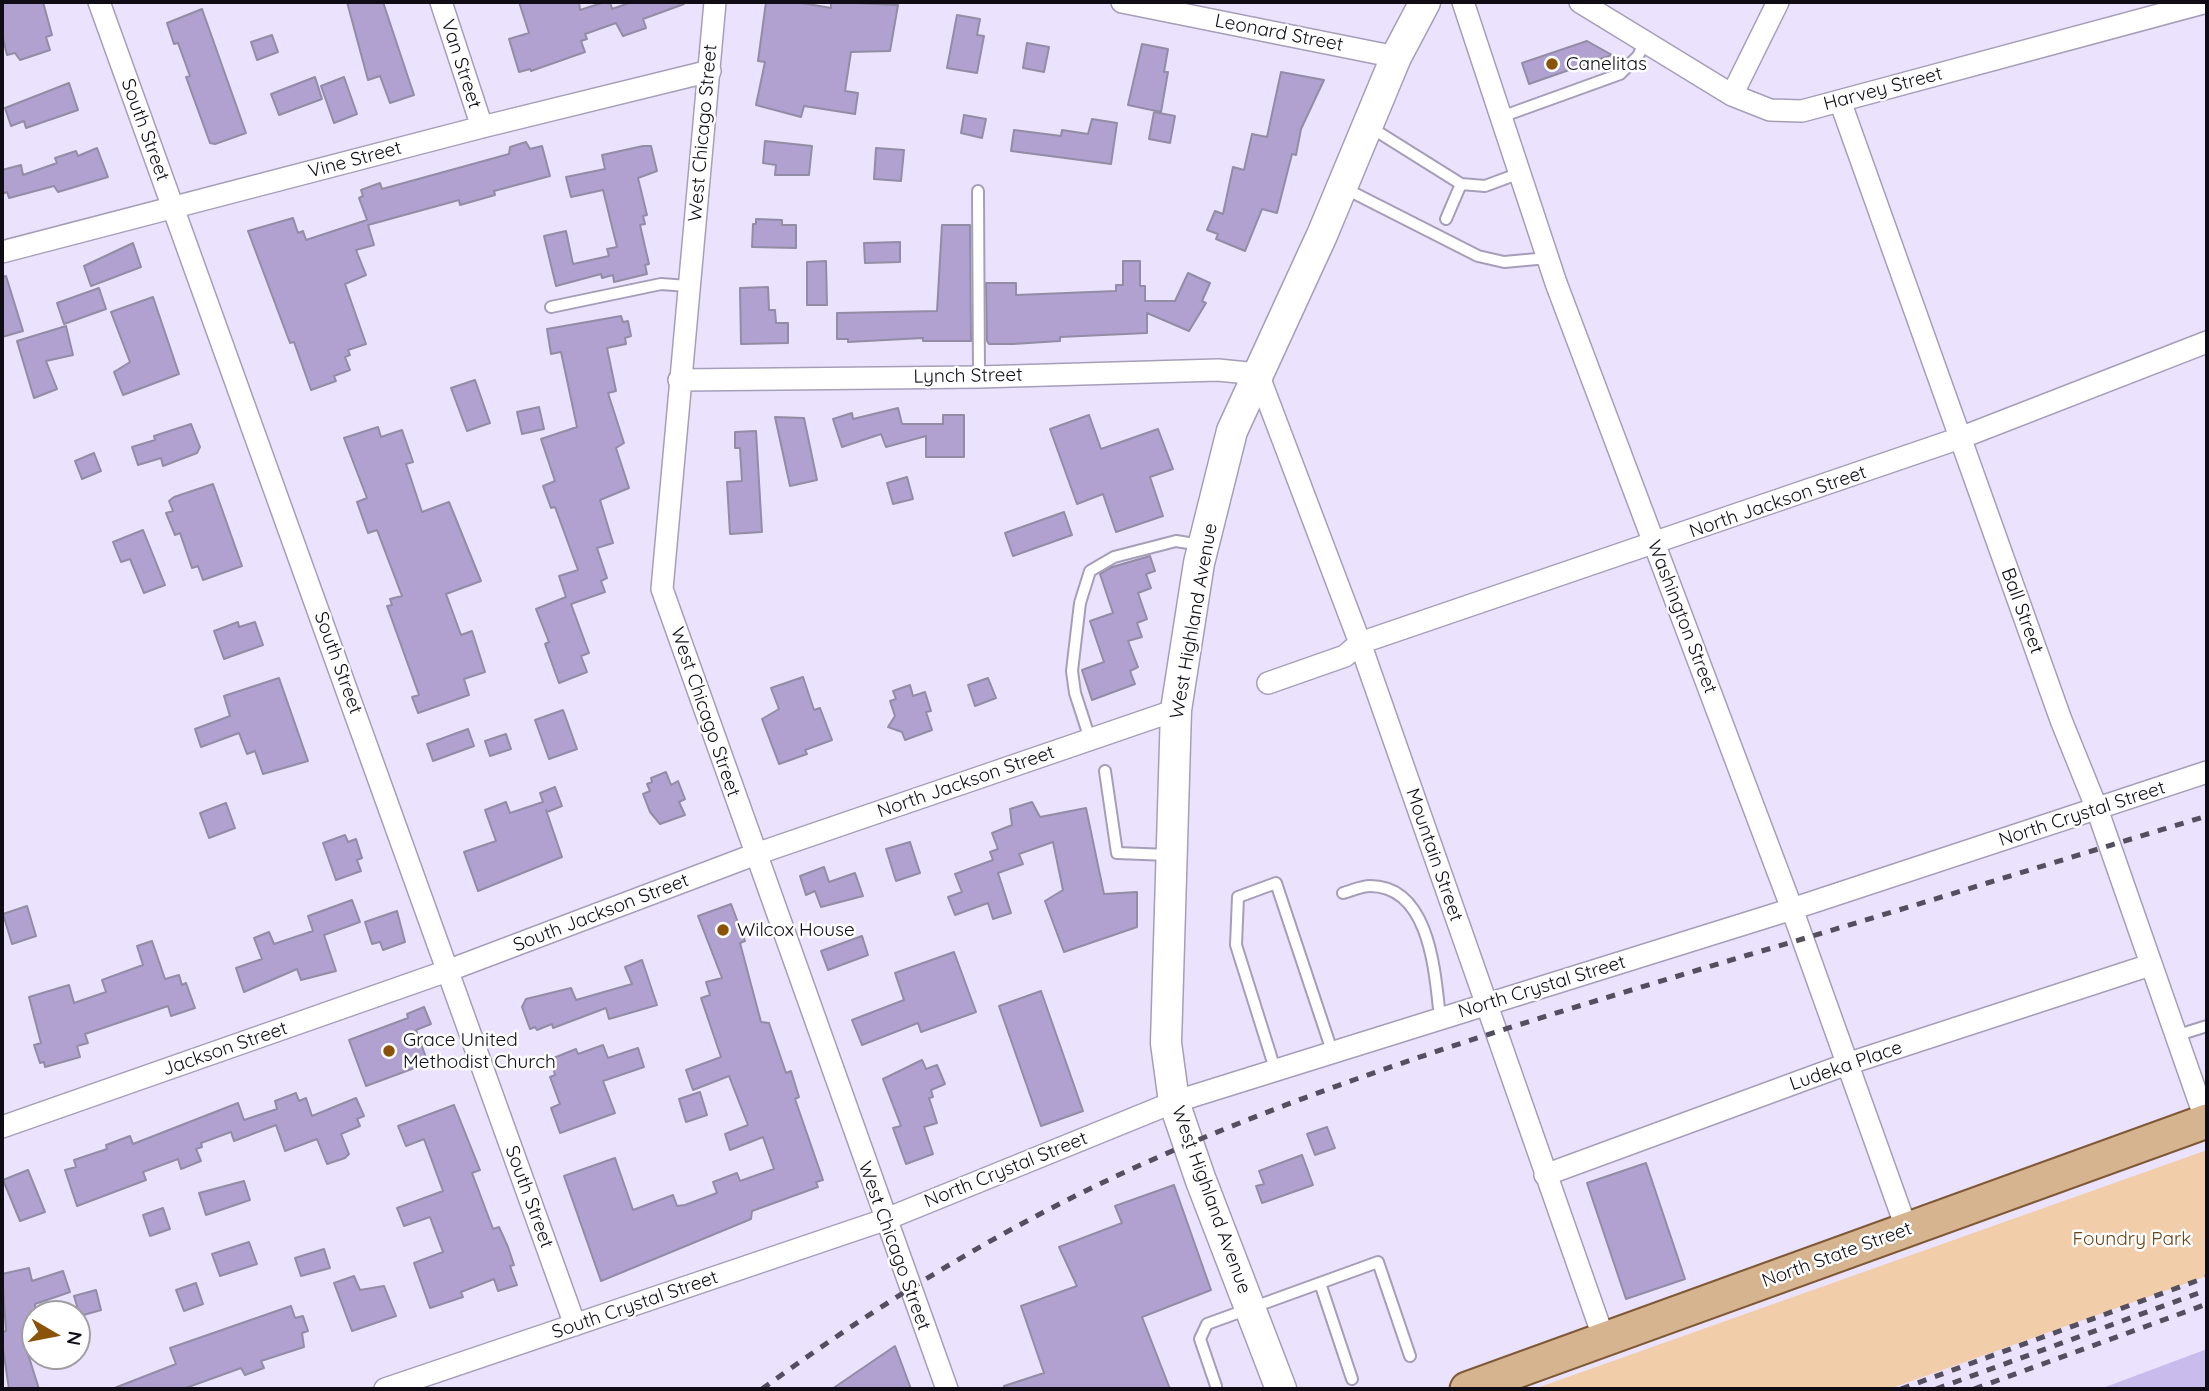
<!DOCTYPE html>
<style>
body{margin:0}
#map{position:relative;width:2209px;height:1391px;overflow:hidden;background:#ebe3fe;font-family:Quicksand,sans-serif}
canvas{display:block}
.frame{position:absolute;inset:0;border:4px solid #0f0c15;pointer-events:none}
.north{position:absolute;left:21px;top:1300px;width:70px;height:70px;box-sizing:border-box;background:#fff;border:2px solid #9f9ea1;border-radius:50%;rotate:100deg;font-size:19px;font-weight:700;line-height:28px;text-align:center;color:#0f0c15}
.north::after{content:'';display:block;margin:auto;width:24px;height:32px;background:#8b5307;clip-path:polygon(50% 0,100% 100%,50% 72%,0 100%)}
</style>
<div id="map">
<canvas width="2209" height="1391"></canvas>
<div class="frame"></div>
<div class="north">N</div>
</div>
<script>
const g = document.querySelector('canvas').getContext('2d');
g.lineJoin = 'round';
function fillPath(path, color) { g.fillStyle = color; g.fill(path, 'evenodd'); }
function stroke(path, color, width, dash) { g.strokeStyle = color; g.lineWidth = width; g.lineCap = dash ? 'butt' : 'round'; g.setLineDash(dash || []); g.stroke(path); }
function write(font, color, halo, rows, align = 'center') {
  g.font = font + ' Quicksand,sans-serif'; g.lineWidth = 5; g.setLineDash([]); g.textBaseline = 'middle'; g.strokeStyle = halo; g.fillStyle = color; for (const [text, x, y, turn = 0] of rows) {
    g.save(); g.translate(x, y); g.rotate((+turn || 0) * Math.PI / 180); g.textAlign = isNaN(turn) ? turn : align; if (halo) g.strokeText(text, 0, 0); g.fillText(text, 0, 0); g.restore();
  }
}
fillPath(new Path2D(`
 M2207,1150V1276L1889,1389H1534Z`), '#f2cdaa');
fillPath(new Path2D(`
 M2207,1349V1389H2100Z`), '#cabbed');
const building = new Path2D(`
 M2,2H43L52,35L46,37L50,50L20,60L15,53L7,55L2,34Z
 M347,2H383L414,95L390,103L380,76L368,80Z
 M519,2H579L580,10L605,2H610L612,9L632,2H683L684,4L643,19L646,28L623,36L616,23L585,34L587,39L581,41L585,52L531,71L530,69L519,72L509,39L529,33Z
 M766,2H796L831,8V2L898,5L890,51L851,52L845,91L858,93L855,114L804,106L801,117L756,105L765,62L758,61Z
 M202,9L246,133L215,144L210,143L186,77L190,76L178,43L174,44L167,23Z
 M957,15L980,19L977,35L984,36L977,73L947,68Z
 M272,35L278,52L257,60L251,42Z
 M1587,41L1612,55L1529,84L1522,63Z
 M1027,43L1049,47L1044,72L1023,68Z
 M1142,44L1168,49L1164,72H1168L1161,112L1128,105Z
 M1281,72L1324,80L1301,129L1296,155L1292,154L1277,213L1262,209L1245,251L1216,239L1218,234L1207,230L1215,211L1223,214L1233,167L1244,170L1252,134L1267,137Z
 M315,77L322,99L279,115L271,94Z
 M344,77L357,114L334,123L321,86Z
 M69,83L78,110L26,128L24,121L11,126L5,108Z
 M1154,112L1175,116L1170,143L1149,139Z
 M964,115L986,119L982,138L961,133Z
 M1092,119L1117,123L1111,164L1011,151L1014,130L1061,136L1062,130L1088,134Z
 M765,141L812,146L809,175H775L776,165L763,163Z
 M526,142L530,149L542,146L550,176L494,191L495,195L460,205L459,200L368,225L374,245L356,250L366,275L345,284L366,344L348,350L350,355L345,357L350,370L334,376L336,381L311,390L294,342L290,343L248,231L293,218L298,233L303,231L306,240L367,220L359,198L363,196L361,190L380,183L382,189L509,154L510,147Z
 M643,146H651L657,171L638,178L647,215L643,216L645,224L640,225L649,264L645,265L647,274L614,282L613,275L602,278L601,274L556,286L544,236L566,231L573,264L609,256L607,249L617,247L603,190L571,197L566,177L605,169L602,155Z
 M97,148L108,177L58,192L54,186L9,198L7,192L2,194V170L21,165L23,175L57,163L55,158L76,151L78,156Z
 M876,148L904,150L901,181L874,179Z
 M756,219L782,220V225H796V248L752,247L753,224H756Z
 M942,225H970L971,341H923V338L848,342V339H837V313L937,311Z
 M900,242V262L865,263L864,243Z
 M133,243L141,267L91,286L84,266Z
 M826,261L827,305H807V262Z
 M1123,261H1140V286H1145V301H1175L1188,273L1210,283L1202,301L1206,303L1189,331L1147,313V333L1060,337V341L1013,344H989L987,341L986,283H1016V295L1116,291V285H1123Z
 M6,276L23,331L2,337V277Z
 M768,287L769,310H775L776,323H788V343L741,344L740,288Z
 M99,288L106,309L64,324L57,303Z
 M153,297L179,374L123,395L114,372L130,362L111,312Z
 M621,316L623,322L628,321L631,336L625,338L626,344L607,348L616,391L608,393L624,443L616,448L629,488L600,500L613,543L597,548L607,578L601,581L605,592L571,604L589,653L581,656L587,672L559,683L545,644L549,642L536,609L566,597L559,576L578,570L555,507L551,508L543,486L555,481L541,439L577,427L561,352L551,354L547,329Z
 M66,326L73,355L46,361L57,389L34,398L17,341Z
 M475,380L490,423L467,431L451,388Z
 M539,407L544,429L522,434L517,412Z
 M898,408L902,424H943V415H964V457H926V436L886,447L881,434L842,447L833,419L852,413L853,419Z
 M1089,415L1101,449L1158,429L1173,469L1150,477L1163,516L1116,532L1103,494L1077,504L1050,429Z
 M775,417L804,418L817,480L790,486Z
 M191,424L200,447L197,453L163,466L161,458L138,465L132,447L155,440L154,436Z
 M378,427L381,437L402,430L413,462L406,464L422,512L449,502L481,581L446,594L461,635L472,631L485,672L464,679L469,695L418,713L412,697L419,695L387,606L392,605L390,599L402,596L377,530L368,533L357,502L367,498L344,438Z
 M756,431L762,532L730,534L727,482L742,481L740,448H735V432Z
 M94,453L101,471L82,479L75,461Z
 M907,477L913,499L893,504L887,483Z
 M213,484L242,566L203,580L198,566L192,568L180,533L175,535L166,513L173,511L169,501L174,497Z
 M1064,512L1072,535L1013,556L1005,533Z
 M143,530L165,585L144,593L130,559L121,562L113,542Z
 M1150,556L1155,571L1146,574L1151,588L1138,593L1147,619L1137,623L1142,637L1128,641L1138,667L1130,671L1135,684L1092,700L1082,670L1104,662L1090,621L1113,613L1100,574L1112,567Z
 M238,622L239,627L255,622L263,645L224,659L214,631Z
 M803,677L814,710L820,708L832,740L805,750L807,754L779,764L762,719L779,709L771,688Z
 M279,678L308,761L263,774L255,751L247,754L239,733L201,747L195,729L230,716L224,696Z
 M988,678L996,698L975,706L968,685Z
 M910,685L913,696L925,692L931,711L926,712L932,730L905,740L902,732L888,727L895,716L890,701L896,699L893,691Z
 M563,710L577,749L549,759L535,720Z
 M468,729L474,746L433,761L427,744Z
 M506,734L511,749L490,756L485,741Z
 M666,772L671,785L678,781L685,799L679,802L685,815L660,824L650,812L643,794L650,791L647,784L652,782L651,778Z
 M555,787L562,806L547,812L546,810L562,857L478,891L464,852L496,841L485,810L506,802L510,813L543,802L540,793Z
 M1032,802L1040,817L1086,808L1104,894L1137,892V927L1064,952L1045,901L1063,890L1053,842L1019,854L1023,864L998,873L1011,913L993,919L988,903L955,915L948,897L962,892L955,874L993,860L990,852L998,849L992,833L1012,825L1010,809Z
 M226,803L235,828L209,838L200,813Z
 M345,835L348,842L356,839L362,858L357,860L361,871L336,880L323,843Z
 M910,842L920,873L896,881L886,849Z
 M824,867L829,882L855,873L863,896L821,907L815,891L806,895L800,876Z
 M352,900L360,922L324,935L336,971L301,980L297,969L244,992L236,968L262,959L254,938L269,932L274,944L313,931L308,916Z
 M731,904L745,941L740,943L761,1022L769,1023L786,1073L791,1071L799,1097L795,1099L823,1180L816,1182L818,1187L752,1211L751,1219L601,1281L564,1176L615,1158L633,1210L673,1195L677,1206L685,1205L717,1193L713,1182L737,1173L740,1181L774,1169L763,1137L730,1150L725,1134L748,1125L729,1076L693,1090L686,1070L721,1057L701,998L710,995L706,982L722,978L698,916Z
 M27,906L36,936L12,944L3,914Z
 M397,911L405,942L383,950L380,942L372,944L365,922Z
 M862,936L868,955L828,970L821,951Z
 M152,941L165,979L179,975L182,985L186,983L195,1008L171,1016L168,1006L85,1034L88,1043L77,1046L80,1057L45,1067L44,1062L40,1063L34,1045L41,1043L29,997L69,985L74,1003L106,992L102,980L143,965L137,946Z
 M954,952L976,1012L921,1032L918,1023L862,1045L852,1020L904,1000L895,973Z
 M642,960L657,1005L609,1019L606,1008L553,1028L552,1024L537,1030L535,1027L530,1029L522,1007L526,999L571,988L576,1000L632,984L625,967Z
 M1041,991L1083,1111L1041,1126L999,1006Z
 M424,1007L431,1024L416,1030L428,1063L366,1086L349,1040L408,1018L407,1014Z
 M603,1045L608,1058L638,1048L644,1067L603,1081L615,1113L560,1133L551,1108L560,1104L550,1077L555,1075L551,1059L576,1049L578,1054Z
 M922,1060L926,1069L937,1065L945,1084L931,1090L933,1097L929,1098L937,1123L924,1127L933,1154L906,1164L893,1128L901,1126L883,1079Z
 M700,1092L707,1115L686,1122L679,1099Z
 M296,1093L299,1101L306,1098L312,1116L356,1098L364,1116L357,1119L360,1126L341,1134L349,1154L345,1158L327,1164L317,1139L285,1151L276,1125L234,1141L231,1132L201,1143L202,1147L196,1149L201,1161L181,1169L178,1159L143,1172L146,1180L77,1206L65,1170L76,1167L74,1160L107,1149L106,1145L130,1136L133,1144L238,1103L244,1120L277,1109L275,1101Z
 M454,1105L480,1170L472,1173L493,1229L499,1227L508,1247L514,1265L510,1266L517,1285L498,1291L494,1279L461,1292L463,1297L430,1308L414,1263L443,1252L430,1217L404,1226L397,1208L443,1191L424,1139L406,1146L398,1126Z
 M1327,1127L1335,1148L1315,1155L1307,1134Z
 M1302,1155L1313,1185L1262,1203L1256,1186L1264,1184L1259,1171Z
 M1646,1163L1685,1279L1626,1299L1587,1183Z
 M28,1170L45,1212L20,1221L3,1180Z
 M244,1181L250,1200L206,1215L199,1193Z
 M1174,1185L1211,1290L1142,1317L1170,1389H1004V1386L1044,1373L1021,1306L1077,1286L1059,1247L1122,1223L1115,1206Z
 M163,1208L170,1229L150,1236L143,1215Z
 M249,1242L257,1264L220,1276L212,1254Z
 M324,1249L330,1268L301,1276L295,1258Z
 M29,1268L32,1281L63,1271L70,1292L35,1304V1352L28,1354L39,1389H9L2,1342V1332L6,1331L2,1274Z
 M354,1276L360,1290L384,1286L396,1316L352,1331L334,1283Z
 M196,1283L203,1304L184,1311L176,1290Z
 M96,1290L101,1310L80,1316L74,1296Z
 M291,1306L295,1318L303,1316L308,1331L302,1333L304,1347L261,1361L264,1368L245,1375L241,1368L183,1389H112L176,1364L170,1348Z
 M895,1346L911,1389H832Z`);
fillPath(building, '#b0a1d1');
stroke(building, '#938ca5', 2);
const lane = new Path2D(`
 M1501,117L1620,74L1638,56L1645,42
 M1370,127L1461,184L1485,186L1520,173
 M1344,188L1478,256L1504,262L1548,258
 M978,191L979,377
 M1446,219L1461,184
 M551,307L661,284L688,286
 M1090,739L1075,693L1072,671L1080,603L1090,571L1114,557L1176,541L1201,545
 M1105,771L1117,853L1169,855
 M1343,893C1351,891 1361,886 1370,886C1431,886 1435,975 1440,1018
 M2175,1036L2207,1026
 M1275,1069L1236,945L1238,897L1276,883L1332,1051
 M1320,1283L1352,1379
 M1216,1386L1200,1339L1207,1324L1378,1262L1410,1356`);
const street = new Path2D(`
 M99,2L575,1325
 M441,2L482,127
 M715,2L662,589L947,1389
 M1122,2L1396,57
 M1463,2L1556,283L1792,909L1907,1230
 M1580,2L1732,95L1770,110L1802,111L2207,2
 M1732,95L1778,2
 M1840,101L2061,720L2097,809L2206,1121
 M2,252L482,127L710,71
 M679,380L979,377L1218,370L1258,374L1360,643L1604,1339
 M1268,683L1345,656L1360,643L1960,438L2207,342
 M2,1127L447,971L756,854L1176,710
 M1545,1175L1847,1064L2150,965
 M385,1389L884,1220L1174,1102L1792,909L2207,772`);
const secondary = new Path2D(`
 M1281,1389L1200,1178L1174,1102L1166,1043L1176,710L1199,563L1232,431L1322,235L1396,57L1425,2`);
const primary = new Path2D(`
 M1467,1389L2207,1121`);
stroke(lane, '#a69eb8', 14);
stroke(street, '#a69eb8', 24);
stroke(secondary, '#a69eb8', 33);
stroke(primary, '#7f5935', 37);
stroke(lane, '#fff', 10);
stroke(street, '#fff', 21);
stroke(secondary, '#fff', 30);
stroke(primary, '#d6b490', 33);
stroke(new Path2D(`
 M762,1389C884,1300 1015,1220 1154,1159C1346,1074 1548,1015 1748,955C1902,910 2054,862 2207,816
 M1901,1389L2207,1277
 M1936,1389L2207,1290
 M1974,1389L2207,1304`), '#544f5e', 5, [9, 9]);
for (const [x, y, r, color] of [
 [1552,64,7,"#8b5307"],
 [723,930,7,"#8b5307"],
 [389,1051,7,"#8b5307"]
]) { const dot = new Path2D(); dot.arc(x, y, r, 0, 2 * Math.PI); g.fillStyle = color; g.fill(dot); stroke(dot, '#fff', 2.5); }
write('19px', '#0f0c15', '#fff', [
 ["Leonard Street",1279,33,11],
 ["Van Street",461,64,72],
 ["Harvey Street",1883,89,-15],
 ["South Street",145,130,70],
 ["West Chicago Street",703,133,-85],
 ["Vine Street",355,160,-15],
 ["Lynch Street",968,376,-1],
 ["North Jackson Street",1778,502,-19],
 ["Ball Street",2022,611,70],
 ["Washington Street",1682,617,69],
 ["West Highland Avenue",1194,621,-80],
 ["South Street",338,663,70],
 ["West Chicago Street",705,712,71],
 ["North Jackson Street",966,782,-19],
 ["North Crystal Street",2082,814,-18],
 ["Mountain Street",1434,855,71],
 ["South Jackson Street",601,913,-21],
 ["North Crystal Street",1542,987,-17],
 ["Jackson Street",225,1049,-19],
 ["Ludeka Place",1846,1066,-19],
 ["North Crystal Street",1006,1170,-22],
 ["South Street",529,1197,70],
 ["West Highland Avenue",1211,1200,70],
 ["West Chicago Street",894,1246,70],
 ["North State Street",1837,1255,-20],
 ["South Crystal Street",635,1305,-19]
]);
write('19px', '#0f0c15', '#fff', [
 ["Canelitas",1566,64],
 ["Wilcox House",737,930],
 ["Grace United",403,1040],
 ["Methodist Church",403,1062]
], 'left');
write('19px', '#6a4214', '#fff', [
 ["Foundry Park",2132,1239]
]);
</script>
